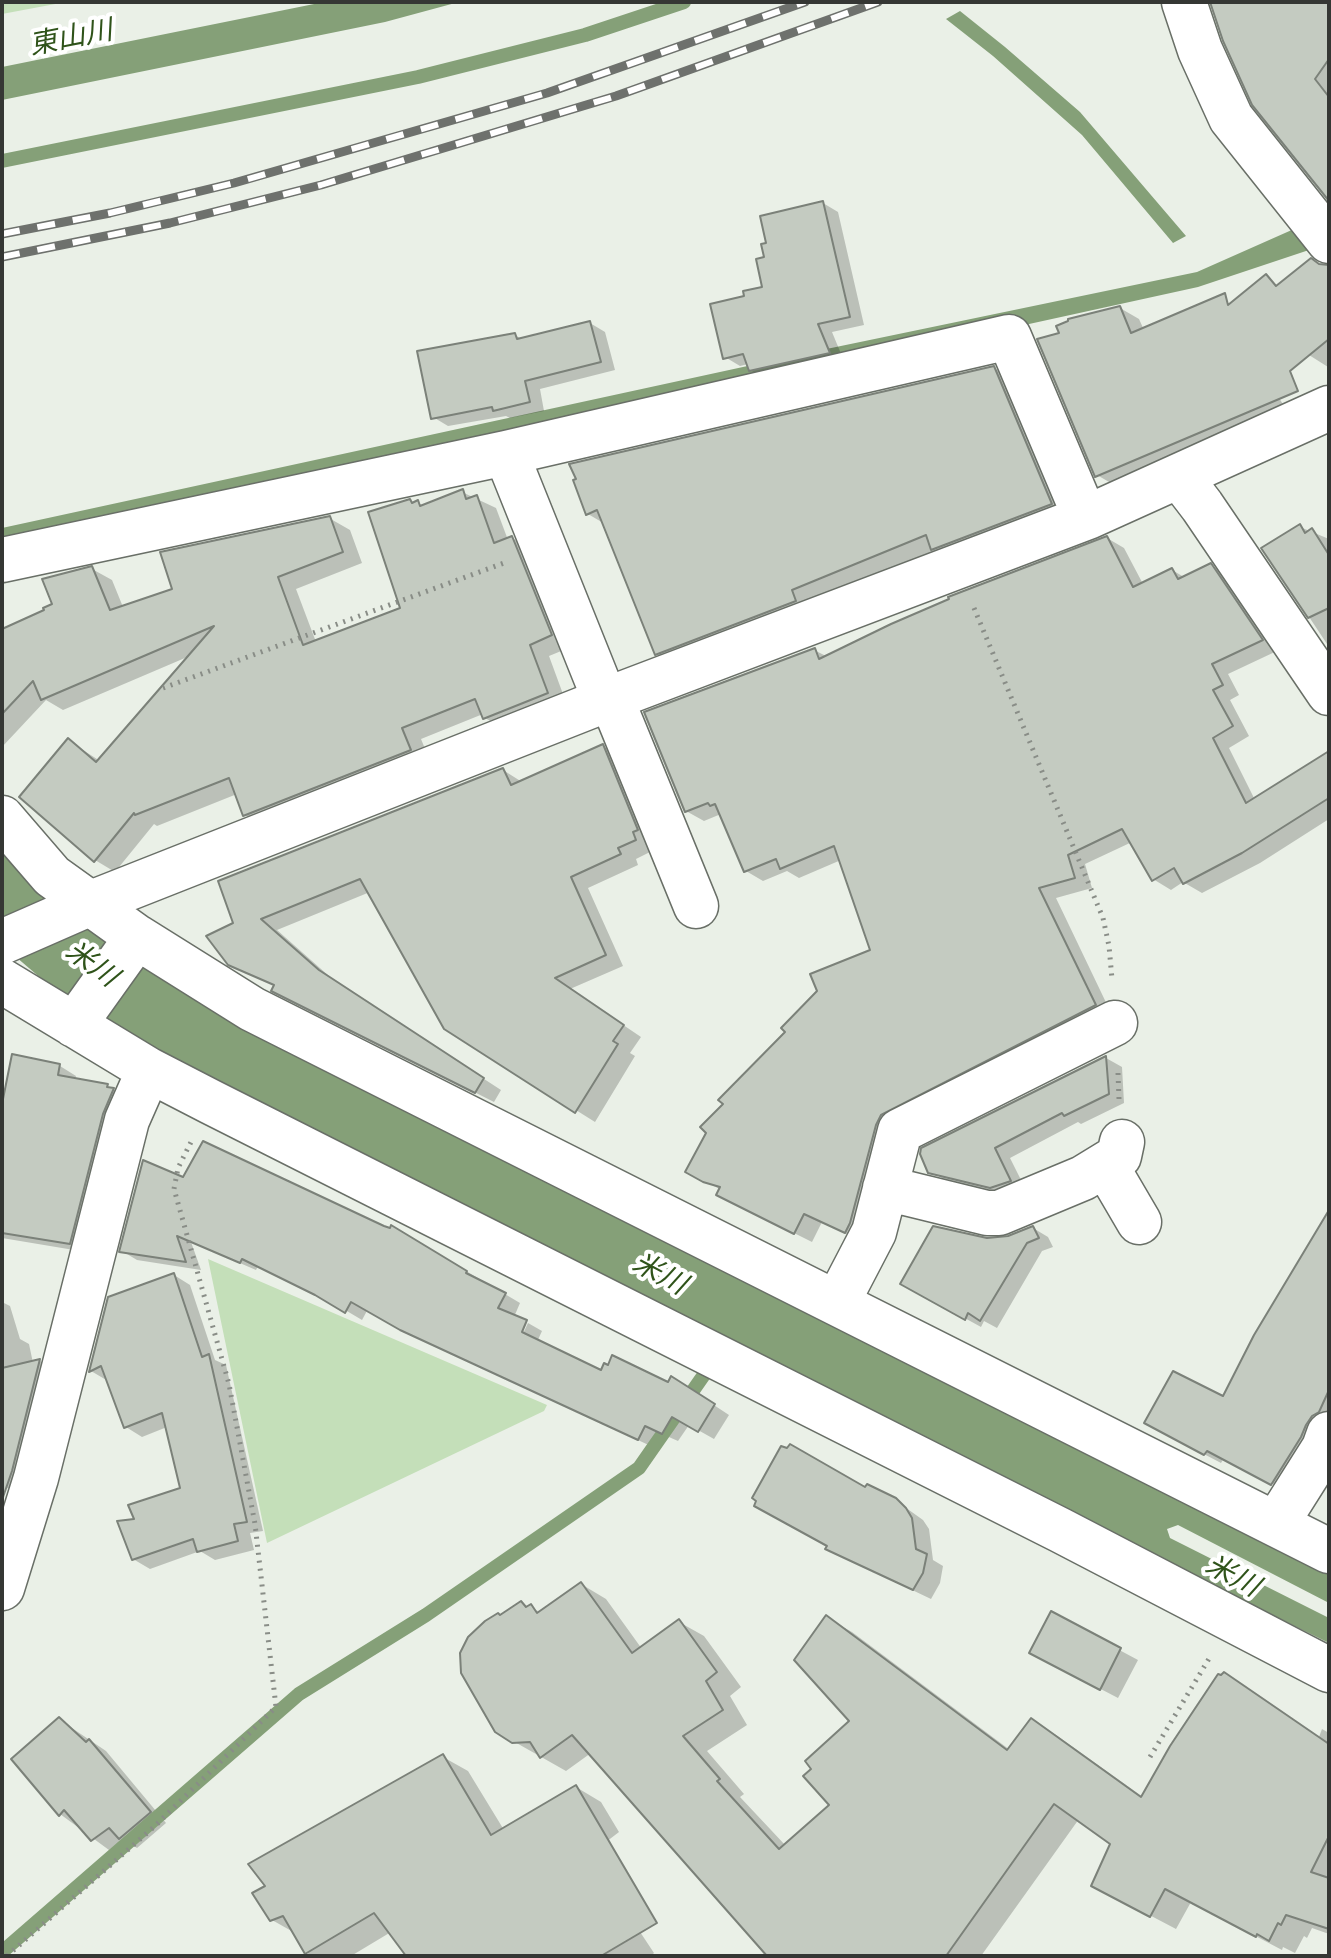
<!DOCTYPE html>
<meta charset="utf-8">
<style>
body{margin:0}
#map{position:relative;width:1331px;height:1958px;overflow:hidden;background:#eaf0e7;font-family:"DejaVu Sans",sans-serif}
canvas{display:block}
.frame{position:absolute;inset:0;border:4px solid #353734;pointer-events:none}
</style>
<div id="map">
<canvas width="1331" height="1958"></canvas>
<div class="frame"></div>
</div>
<script>
const g = document.querySelector('canvas').getContext('2d');
g.lineJoin = 'round';
function fillPath(path, color) { g.fillStyle = color; g.fill(path, 'evenodd'); }
function stroke(path, color, width, dash) { g.strokeStyle = color; g.lineWidth = width; g.lineCap = dash ? 'butt' : 'round'; g.setLineDash(dash || []); g.stroke(path); }
function write(font, color, halo, rows, align = 'center') {
  g.font = font + ' "DejaVu Sans","Noto Sans JP",sans-serif'; g.lineWidth = 8; g.setLineDash([]); g.textBaseline = 'middle'; g.strokeStyle = halo; g.fillStyle = color; for (const [text, x, y, turn = 0] of rows) {
    g.save(); g.translate(x, y); g.rotate((+turn || 0) * Math.PI / 180); g.textAlign = isNaN(turn) ? turn : align; if (halo) g.strokeText(text, 0, 0); g.fillText(text, 0, 0); g.restore();
  }
}
fillPath(new Path2D(`
 M2,2H66L2,14Z
 M208,1259L547,1405L544,1411L267,1543Z`), '#c4dfb9');
fillPath(new Path2D(`
 M324,2H459L385,22L2,100V67Z
 M960,11L1005,47L1080,112L1186,236L1173,243L1082,135L993,56L946,19Z
 M1294,229L1318,247L1198,287L2,549V528L812,352L1197,272Z
 M2,847L53,891L1329,1571V1603L1178,1525L1167,1529L1170,1538L1329,1618V1643L882,1422L71,1004L2,945Z`), '#85a078');
fillPath(new Path2D(`
 M1212,2H1329V198Z
 M823,203L838,212L864,325L832,332L844,361L765,379L750,370L748,364L740,366L725,357L746,297L764,289L766,258Z
 M1322,267H1329L1328,367L1309,355Z
 M1120,308L1139,319L1144,330L1227,314L1289,414L1116,486L1097,475L1062,335Z
 M590,323L605,332L615,370L540,389L544,411L510,418L506,416L448,426L433,417L515,335L523,340Z
 M994,368L1015,380L1072,516L954,561L937,551L812,602L677,665L656,653L605,524L588,514L575,481Z
 M462,492L496,508L508,540L512,538L532,549L571,647L549,656L567,705L505,729L485,718L483,714L421,739L430,761L265,826L245,815L237,794L157,826L154,824L115,872L95,860L69,741L100,761L192,655L63,710L46,700L2,747V631L55,605L92,569L112,580L123,607L175,591L329,518L350,530L362,563L296,589L316,642L403,609L410,501L425,506Z
 M1300,527L1329,539V647L1264,549Z
 M1107,538L1124,548L1143,584L1172,570L1184,577L1210,565L1228,576L1279,650L1228,674L1239,695L1230,700L1249,736L1229,748L1255,800L1329,753V819L1260,863L1202,893L1183,882L1171,890L1153,879L1132,842L1085,864L1092,888L1056,898L1112,1015L899,1124L863,1242L822,1222L812,1242L736,1204L721,1190L688,1171L726,1104L873,951L841,860L799,878L787,871L763,881L746,871L721,814L704,821L686,811L814,650L828,657Z
 M603,746L621,757L654,850L636,859L638,865L588,888L623,966L570,989L641,1037L630,1053L635,1056L595,1122L445,1028L370,892L277,930L338,984L501,1090L494,1102L292,1000L276,986L229,963L209,937L503,770L522,782Z
 M1106,1058L1122,1067L1124,1103L1081,1124L1078,1122L1010,1158L1026,1190L1007,1196L947,1181L930,1171Z
 M60,1066L76,1076L75,1080L107,1086L124,1095L86,1252L2,1238V1114Z
 M184,1180L391,1230L392,1227L520,1303L514,1317L519,1342L528,1323L542,1331L537,1342L602,1373L688,1388L729,1415L714,1439L689,1425L678,1441L662,1434L655,1448L419,1338L368,1309L362,1320L330,1301L258,1266L256,1270L191,1242L201,1270L137,1260L122,1251Z
 M1329,1214V1424L1288,1492L1224,1458L1221,1463L1162,1432L1224,1398Z
 M1033,1228L1048,1237L1053,1247L1042,1251L997,1328L984,1321L981,1327L903,1284L987,1240L1009,1238Z
 M174,1275L190,1285L215,1360L226,1365L263,1531L250,1533L254,1550L215,1560L200,1551L150,1569L133,1559L137,1521L182,1489L167,1427L142,1437L126,1427L108,1381L91,1371L109,1299Z
 M2,1302L10,1306L20,1339L29,1344L33,1363L40,1361L56,1370L27,1482L2,1490Z
 M866,1490L895,1500L923,1520L929,1529L933,1560L943,1566L940,1583L931,1599L845,1558Z
 M581,1584L606,1599L642,1649L679,1622L704,1636L741,1687L730,1696L747,1725L707,1751L744,1794L740,1797L786,1846L831,1805L852,1721L827,1618L852,1632L1010,1750L1031,1720L1056,1735L1143,1797L1224,1674L1319,1737L1322,1729L1329,1733V1934L1312,1928L1307,1938L1304,1936L1295,1953L1283,1947L1282,1950L1191,1902L1176,1929L1119,1899L1113,1843L1079,1819L981,1956H769L591,1753L566,1771L513,1741L501,1617L521,1603L542,1613Z
 M1052,1614L1138,1660L1118,1698L1049,1662Z
 M60,1720L106,1751L166,1823L137,1848L124,1840L109,1850L60,1814Z
 M443,1757L468,1771L504,1830L576,1787L601,1802L619,1832L589,1855L654,1953L651,1956H409L391,1932L351,1956H312L307,1953L295,1933L272,1920Z`), '#0003');
stroke(new Path2D(`
 M2,161L418,77L585,35L684,2
 M2,1952L299,1694L426,1615L639,1468L715,1359`), '#85a078', 14);
const building = new Path2D(`
 M1210,2H1329V59L1315,79L1329,97V201L1252,105L1223,41Z
 M823,201L850,317L818,324L830,353L749,371L743,354L723,359L710,304L744,296L743,291L762,287L756,259L764,257L761,244L766,243L760,216Z
 M1311,258L1319,264L1329,265V339L1290,371L1298,391L1095,477L1037,339L1059,333L1056,326L1068,321V319L1120,306L1131,333L1225,293L1228,305L1266,274L1276,286Z
 M590,321L601,362L525,381L530,402L493,411L492,407L431,419L417,351L515,333L517,339Z
 M994,366L1052,504L931,550L926,535L792,590L796,601L655,655L597,510L586,515L573,480L576,479L569,464Z
 M463,489L466,499L477,495L494,543L512,536L552,635L530,645L548,693L483,719L475,699L402,728L411,750L243,816L229,778L135,815L134,813L94,862L19,797L68,738L96,762L214,626L41,700L33,681L2,714V629L44,610L43,608L52,604L42,579L92,566L110,610L172,589L160,552L330,516L343,552L278,577L303,645L400,608L368,512L410,499L412,503L418,500L420,506Z
 M1300,524L1305,533L1312,528L1329,555V608L1308,618L1261,548Z
 M1107,536L1133,587L1172,568L1178,579L1211,563L1263,640L1212,664L1223,685L1213,690L1233,726L1213,738L1246,803L1329,751V798L1242,853L1183,884L1174,868L1152,881L1122,829L1068,855L1075,878L1039,888L1096,1005L881,1115L876,1125L850,1223L845,1233L804,1214L794,1234L716,1195L720,1187L703,1182L685,1172L706,1133L700,1127L723,1104L718,1100L785,1032L781,1028L817,991L810,974L870,950L834,846L780,869L776,859L744,872L715,804L710,806L708,803L685,812L644,712L815,648L819,659L891,624L949,599L948,597Z
 M603,744L638,830L633,832L636,840L618,848L621,854L571,877L606,955L555,978L624,1025L613,1041L618,1044L575,1113L444,1029L360,879L261,919L319,970L484,1078L475,1093L271,991L274,985L228,965L206,936L233,923L218,881L503,768L511,785Z
 M12,1054L60,1064L58,1075L108,1084L107,1087L114,1088L103,1114L70,1244L2,1233V1104Z
 M1106,1056L1109,1094L1064,1116L1062,1113L995,1148L1011,1181L990,1188L928,1173L920,1154L921,1148Z
 M203,1141L384,1226L390,1228L391,1225L467,1271L466,1273L506,1293L498,1308L527,1320L522,1332L601,1370L604,1363L608,1365L612,1355L668,1382L671,1376L715,1404L698,1432L672,1417L662,1434L645,1426L638,1440L400,1330L351,1302L345,1313L315,1295L242,1259L240,1263L177,1236L186,1262L119,1252L143,1160L183,1177Z
 M1329,1210V1390L1319,1412L1312,1416L1306,1425L1301,1437L1271,1485L1207,1451L1204,1455L1144,1423L1173,1371L1223,1396L1254,1335Z
 M933,1226L987,1238L1008,1236L1033,1226L1039,1238L1027,1243L980,1321L968,1313L965,1320L900,1284Z
 M174,1273L202,1357L209,1354L247,1522L234,1524L238,1541L197,1552L193,1539L132,1560L117,1521L134,1519L128,1505L180,1488L162,1413L124,1428L101,1366L89,1372L108,1297Z
 M40,1359L12,1471L2,1500V1368Z
 M790,1444L865,1487L867,1484L896,1498L906,1508L912,1518L916,1549L927,1554L923,1573L913,1590L825,1549L827,1546L754,1506L756,1501L752,1498L781,1446L787,1448Z
 M581,1582L632,1653L679,1619L717,1672L706,1681L723,1710L683,1736L720,1779L717,1781L779,1849L829,1805L803,1776L811,1769L805,1761L849,1721L794,1660L826,1615L1007,1750L1031,1718L1141,1797L1170,1746L1218,1674L1221,1675L1224,1672L1329,1744V1836L1311,1872L1329,1878V1929L1286,1915L1281,1925L1278,1923L1269,1941L1257,1934L1256,1937L1165,1889L1150,1917L1091,1886L1110,1844L1054,1804L946,1956H767L572,1735L540,1758L530,1742L512,1743L495,1732L461,1673L460,1653L468,1637L485,1621L498,1613L500,1615L521,1601L526,1607L531,1604L537,1613Z
 M1051,1611L1121,1648L1100,1690L1029,1653Z
 M59,1717L86,1742L89,1739L151,1812L119,1839L109,1828L91,1841L64,1810L59,1816L11,1759Z
 M443,1754L491,1835L576,1785L657,1923L601,1956H406L374,1913L305,1954L283,1916L270,1921L252,1893L265,1886L248,1864Z`);
fillPath(building, '#c4cbc1');
stroke(building, '#7b8179', 2);
const minor = new Path2D(`
 M1184,2L1200,50L1231,118L1329,241
 M506,453L605,700
 M1179,476L1202,506L1329,693
 M2,560L506,453L1009,337L1085,517
 M611,698L696,906
 M2,818L52,876L137,937L252,1009L1329,1551
 M2,942L91,903L611,698L1088,517L1329,408
 M2,981L149,1070L211,1102L1060,1530L1329,1670
 M74,1025L137,937
 M1108,1163L1115,1181L1139,1222
 M885,1188L987,1213H999L1083,1178L1119,1156L1122,1142
 M837,1303L874,1232L900,1131L1115,1023
 M1276,1524L1324,1448L1329,1434
 M2,1588L36,1478L127,1120L149,1070`);
stroke(minor, '#696f67', 47);
stroke(new Path2D(`
 M974,608L1103,918L1109,946L1112,979
 M163,688L504,563
 M1118,1073L1119,1099
 M1150,1757L1210,1657
 M7,1956L155,1826L276,1707L255,1524L229,1384L174,1189L178,1168L191,1142`), '#898d87', 5, [2, 6]);
stroke(minor, '#fff', 44);
const rail = new Path2D(`
 M2,234L110,213L234,183L547,93L805,2
 M2,257L170,223L321,185L616,96L878,2`);
stroke(rail, '#6e716d', 9);
stroke(rail, '#fff', 6, [18]);
write('italic 28px', '#2f531a', '#fff', [
 ["東山川",71,39,-11],
 ["米川",91,965,36],
 ["米川",659,1275,28],
 ["米川",1232,1577,28]
]);
</script>
